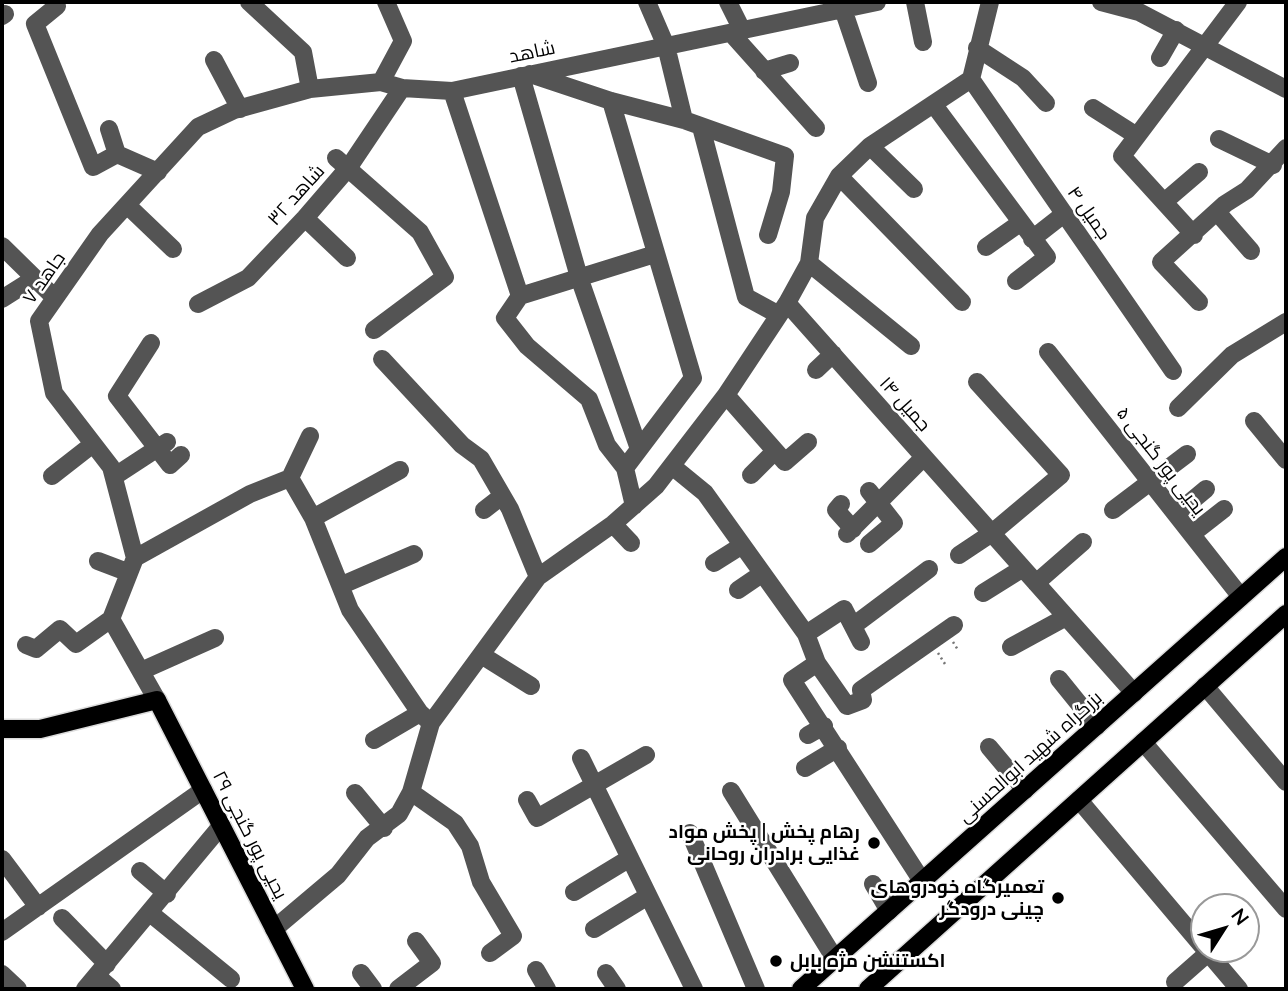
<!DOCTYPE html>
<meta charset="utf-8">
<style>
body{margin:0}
#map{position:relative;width:1288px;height:991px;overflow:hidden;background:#fff;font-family:Lato,sans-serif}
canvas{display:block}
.frame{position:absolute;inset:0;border:4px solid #000;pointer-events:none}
.north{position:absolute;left:1190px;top:893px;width:70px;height:70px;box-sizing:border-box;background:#fff;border:2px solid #999;border-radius:50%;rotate:53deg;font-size:19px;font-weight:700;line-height:28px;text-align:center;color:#000}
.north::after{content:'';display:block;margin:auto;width:24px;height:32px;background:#000;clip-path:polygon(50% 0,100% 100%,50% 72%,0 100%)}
</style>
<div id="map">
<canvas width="1288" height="991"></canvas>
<div class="frame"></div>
<div class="north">N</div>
</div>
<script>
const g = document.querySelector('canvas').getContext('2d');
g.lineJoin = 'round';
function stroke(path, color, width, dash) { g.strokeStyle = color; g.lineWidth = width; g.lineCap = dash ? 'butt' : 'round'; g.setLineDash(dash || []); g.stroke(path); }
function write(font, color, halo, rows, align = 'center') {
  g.font = font + ' Lato,Cairo,sans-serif'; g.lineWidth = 5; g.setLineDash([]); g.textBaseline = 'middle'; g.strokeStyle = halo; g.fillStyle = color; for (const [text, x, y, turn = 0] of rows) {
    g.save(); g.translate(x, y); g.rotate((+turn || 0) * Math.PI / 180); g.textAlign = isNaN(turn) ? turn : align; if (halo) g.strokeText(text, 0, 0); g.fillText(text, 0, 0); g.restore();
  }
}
const major = new Path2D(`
 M2,729H40L157,700L305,989
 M801,989L1286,557
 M868,989L1286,614`);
stroke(major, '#dbdbdb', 21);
stroke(new Path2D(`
 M953,642L958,650
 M938,653L945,664`), '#767676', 2.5, [2, 3.5]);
stroke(new Path2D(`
 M249,2L303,52L310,89
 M647,2L666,46L684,120
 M728,2L742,30
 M915,2L923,42
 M1101,2L1139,12L1286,89
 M57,6L35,24L93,167L117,154L158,172
 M843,9L868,83
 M2,16L5,14
 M731,33L816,128
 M977,48L1023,78L1046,103
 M1160,58L1176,30
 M214,60L240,109
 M764,71L790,63
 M530,74L611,101L684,120L785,156L781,192L768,235
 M521,76L579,277L639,449
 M971,79L1173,371
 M381,82L403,41L386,2
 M452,91L520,296
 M611,101L693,378L625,468
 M934,105L1047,257L1016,281
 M1093,108L1137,136
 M701,127L746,297L779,315
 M109,129L117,154
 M1219,139L1273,165
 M870,146L914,189
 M336,158L420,232L445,277L374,330
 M839,176L962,302
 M1164,202L1199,172
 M127,205L173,249
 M1217,212L1251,251
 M305,218L347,258
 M1194,235L1122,156L1238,2
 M1032,239L1064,214
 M2,246L55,298
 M986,247L1020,223
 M809,263L911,346
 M2,299L35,278
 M1199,302L1161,262L1225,204L1247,190L1286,148
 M787,303L1134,693
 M198,304L248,278L305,218L349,167L402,88
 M151,343L117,396L170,465L181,455
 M1048,352L1241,597
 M382,359L462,445L481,459L510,509L538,577
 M816,370L833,354
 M726,395L785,462L808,442
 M1178,408L1232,355L1286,322
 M1254,421L1286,460
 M672,466L705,493L806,634L817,663L847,706L863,700L861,690L954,625
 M751,475L775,451
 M52,476L93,444
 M115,476L167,442
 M290,478L313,518L350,610L420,713L431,723
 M290,478L310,436
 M869,491L894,523L869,544
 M841,504L836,510L853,529
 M634,506L625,468L607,445L589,399L527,346L505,318L520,296L655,254
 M484,510L502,496
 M1113,510L1187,454
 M1176,514L1206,489
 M313,518L400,470
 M613,524L631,543
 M847,534L924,457
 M1192,534L1224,509
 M959,555L992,533L1061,475L977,382
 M135,558L111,467L54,393L39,321L100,234L198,127L234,110L310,89L381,82L402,88L452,91L877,2
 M98,561L127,572
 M714,563L741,546
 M1036,583L1083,542
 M342,585L414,554
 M738,590L760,575
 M983,593L1023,568
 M111,619L135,558L250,494L290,478
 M111,619L157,700
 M853,626L929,569
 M806,634L844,609L861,642
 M26,645L36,649L60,629L76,644L111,619
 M1011,647L1066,617
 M483,656L531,686
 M817,663L792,680L922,881
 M141,671L215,638
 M1059,679L1097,726
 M1205,686L1286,782
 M808,735L824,726
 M374,740L420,713
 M1143,742L1286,909
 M989,747L1025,790
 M581,758L694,989
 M805,768L838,748
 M731,791L835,959
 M411,792L455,823L470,846L481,882L513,936L490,953
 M355,793L384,828
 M527,800L537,818L646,755
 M1079,800L1204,948
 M690,833L756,989
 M2,859L38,907
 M140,871L167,894
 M873,884L889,911
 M574,892L630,858
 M150,913L231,979
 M62,918L107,964
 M274,929L338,875L367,838L399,814L411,792L431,723L538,577L613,524L656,486L726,395L787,303L809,263L815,218L839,176L870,146L971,79L990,2
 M594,929L648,896
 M2,932L203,790
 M1205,949L1239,989
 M536,970L547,989
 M361,973L373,989
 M606,973L617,989
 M2,974L18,989
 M97,976L112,989
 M1175,982L1208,953
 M85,989L221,826
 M398,989L432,963L416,941`), '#545454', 18);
stroke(major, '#000', 18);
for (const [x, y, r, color] of [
 [874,843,7,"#000"],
 [1058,898,7,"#000"],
 [776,961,7,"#000"]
]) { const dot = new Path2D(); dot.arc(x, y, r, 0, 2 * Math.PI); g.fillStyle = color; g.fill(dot); stroke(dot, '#fff', 2.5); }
write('19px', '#000', '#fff', [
 ["شاهد",532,52,-12],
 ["شاهد ۳۲",296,195,-48],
 ["جمیل ۴",1089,213,55],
 ["جاهد ۷",44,278,-55],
 ["جمیل ۱۴",905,404,48],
 ["یحیی پور گنجی ۵",1161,461,52],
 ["بزرگراه شهید ابوالحسنی",1030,757,-42],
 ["یحیی پور گنجی ۲۹",250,835,63]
]);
write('bold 19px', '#000', '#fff', [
 ["رهام پخش | پخش مواد",860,832],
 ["غذایی برادران روحانی",860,854],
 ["تعمیرگاه خودروهای",1044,887],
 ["چینی درودگر",1044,909],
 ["اکستنشن مژه بابل",790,961,"left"]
], 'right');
</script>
